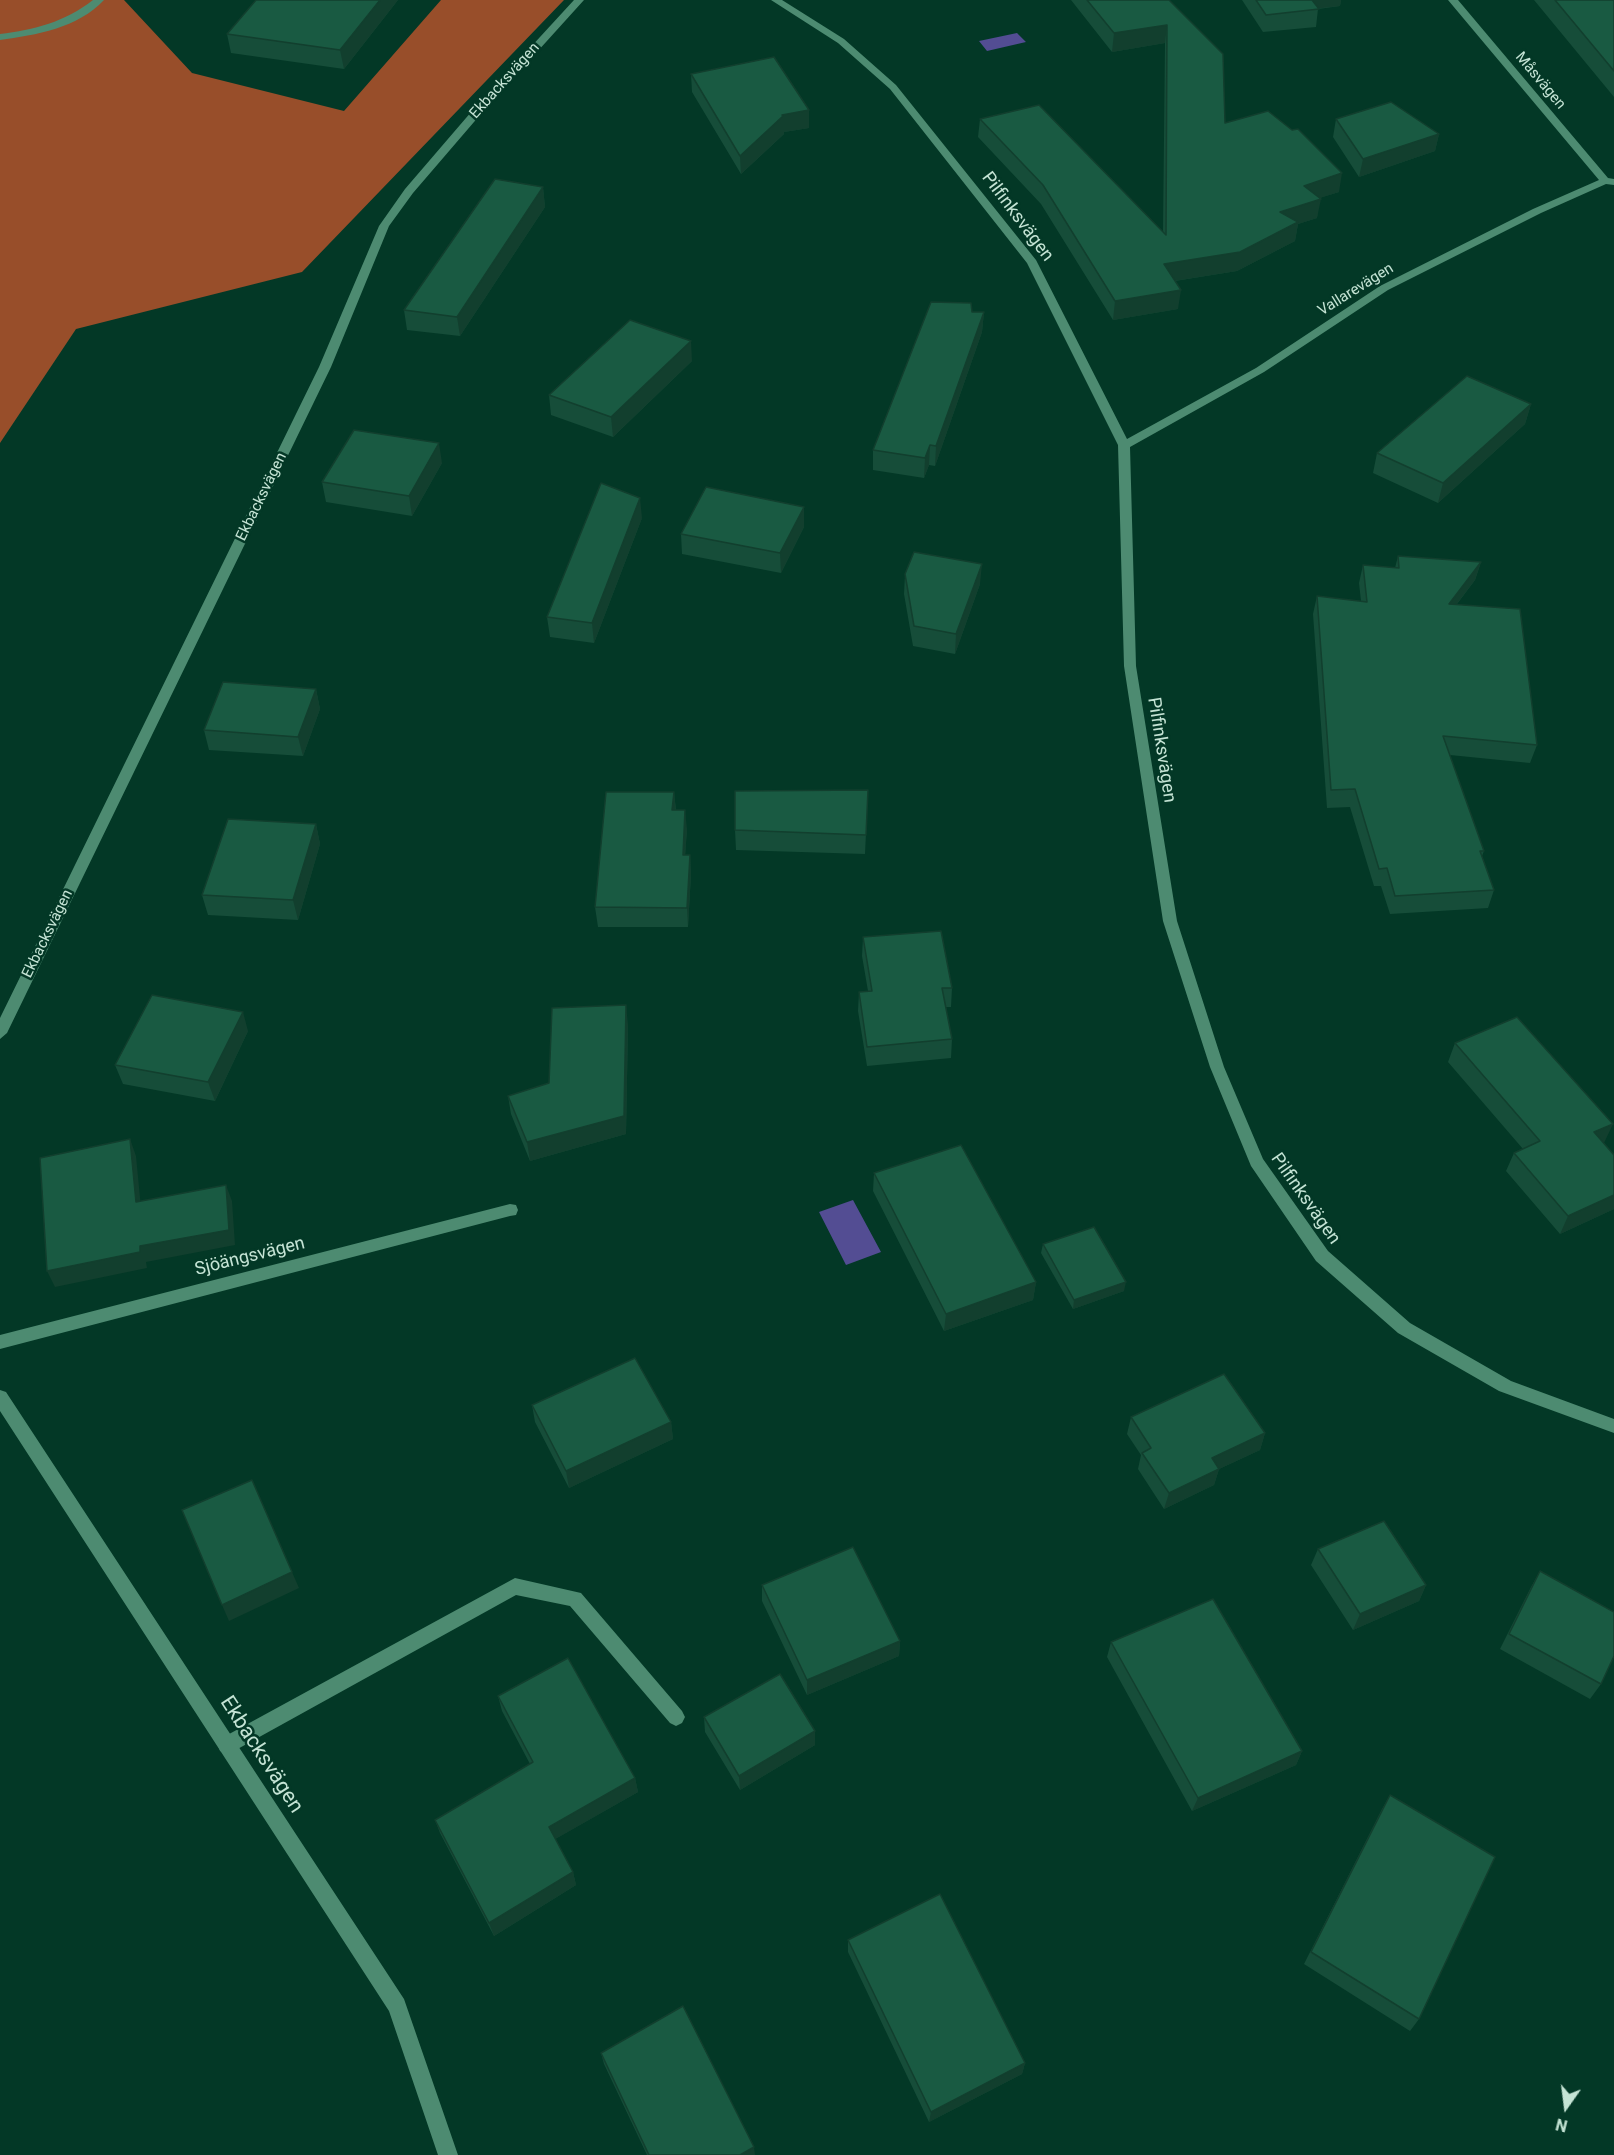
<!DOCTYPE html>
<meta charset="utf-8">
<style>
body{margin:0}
#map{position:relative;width:1614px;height:2155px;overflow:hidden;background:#033826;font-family:Roboto,sans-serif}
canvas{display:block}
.north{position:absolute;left:1536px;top:2077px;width:60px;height:60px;-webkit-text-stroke:4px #033826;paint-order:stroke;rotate:194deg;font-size:16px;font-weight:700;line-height:24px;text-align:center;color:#c5e4d5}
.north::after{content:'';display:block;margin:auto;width:21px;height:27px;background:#c5e4d5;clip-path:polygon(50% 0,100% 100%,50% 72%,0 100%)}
</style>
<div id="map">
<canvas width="1614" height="2155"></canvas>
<div class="north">N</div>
</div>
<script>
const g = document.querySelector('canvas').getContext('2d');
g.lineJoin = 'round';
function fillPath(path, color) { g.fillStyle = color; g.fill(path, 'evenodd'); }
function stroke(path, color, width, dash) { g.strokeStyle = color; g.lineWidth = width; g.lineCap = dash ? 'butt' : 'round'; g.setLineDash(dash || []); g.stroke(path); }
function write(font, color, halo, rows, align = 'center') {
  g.font = font + ' Roboto,sans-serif'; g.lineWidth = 5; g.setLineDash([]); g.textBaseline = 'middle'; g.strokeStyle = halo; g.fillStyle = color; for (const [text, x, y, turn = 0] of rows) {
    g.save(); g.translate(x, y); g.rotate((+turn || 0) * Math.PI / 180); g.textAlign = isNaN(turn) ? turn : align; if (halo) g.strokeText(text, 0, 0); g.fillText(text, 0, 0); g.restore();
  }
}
fillPath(new Path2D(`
 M0,0H124L192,73L344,111L441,0H564L302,272L76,329L0,443Z`), '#984e2a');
fillPath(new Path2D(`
 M1017,33L1026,42L987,51L979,41Z
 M853,1200L881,1252L846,1265L819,1212Z`), '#534d93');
fillPath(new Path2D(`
 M515,1578L581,1593L682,1711L685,1717L682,1723L676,1726L670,1723L570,1606L516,1595L234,1751L227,1754L220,1751L218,1745L220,1739Z`), '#4d8b71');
fillPath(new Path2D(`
 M93,0H104C78,28 36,35 0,40V34C34,30 65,22 93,0Z
 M574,0H584L480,115L413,193L389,226L331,367L7,1033L0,1039V1018L319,367L379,226L405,189L472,111Z
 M771,0H782L844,39L896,85L1036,260L1127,439L1256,368L1380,286L1533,209L1599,180L1448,0H1458L1608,178L1614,179V185L1606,184L1541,213L1388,290L1264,372L1130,447L1136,666L1177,921L1224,1067L1263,1159L1328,1251L1410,1323L1511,1381L1614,1419V1433L1499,1391L1398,1333L1316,1261L1251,1166L1210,1067L1163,921L1124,666L1118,445L1027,263L890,89L838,43Z
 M510,1204L516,1205L518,1210L516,1215L510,1216L0,1349V1335Z
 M0,1390L6,1392L404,1999L458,2155H438L389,2011L0,1411Z`), '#4d8b71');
fillPath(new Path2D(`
 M398,0L344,69L231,53L227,34Z
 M1071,0H1169L1225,123L1339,192L1319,198L1317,218L1298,224L1295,241L1237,271L1175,281L1178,309L1113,320L1041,204L978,137L980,119L1163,232L1165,43L1112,52Z
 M1242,0H1341L1340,6L1318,9L1316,27L1263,32Z
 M1534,0H1614V97Z
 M691,74L809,110V128L784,132V134L741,174L692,92Z
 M1336,119L1439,134L1435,151L1359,177L1333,137Z
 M543,187L545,207L460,336L407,330L404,310Z
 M972,312H984L982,332L935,466L929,465L924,478L873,470V450Z
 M692,361L613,437L551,415L549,395Z
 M1531,404L1525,424L1438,503L1373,473L1377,453Z
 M442,463L412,516L326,502L322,482Z
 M804,507V527L781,573L682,554L681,534Z
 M642,518L594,643L550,637L547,617Z
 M1398,556L1481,562L1475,580L1457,604L1537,745L1530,763L1450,755L1484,851L1482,856L1494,890L1488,908L1390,914L1381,886H1374L1350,807L1327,808L1313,614L1317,596L1361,601L1359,583L1363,565L1395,568Z
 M905,574L980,584L955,654L913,646L904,594Z
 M316,689L320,709L303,756L209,750L204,730Z
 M868,790L865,854L736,850L735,830Z
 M674,792L676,810L687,829L685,855H690L691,874L688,927H598L595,907Z
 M316,824L320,844L298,920L208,915L202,895Z
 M863,937L952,988L951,1007H946L952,1039L951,1058L867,1066L858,1011L859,992L868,991L862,956Z
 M628,1025L626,1134L530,1161L511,1114L508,1096L549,1083Z
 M248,1031L215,1101L123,1084L115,1065Z
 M1455,1043L1604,1143L1614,1155V1209L1560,1234L1506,1171L1514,1153L1523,1149L1448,1062Z
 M874,1173L1036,1282L1033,1300L944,1331L873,1191Z
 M1043,1244L1124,1291L1073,1309L1041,1253Z
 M532,1405L671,1422L673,1439L569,1488L535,1422Z
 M1131,1417L1265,1433L1260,1450L1219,1469L1214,1485L1164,1509L1138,1469L1141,1455L1127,1434Z
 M1318,1549L1426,1585L1419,1601L1353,1630L1311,1565Z
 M1540,1571L1601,1684L1590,1699L1500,1649L1531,1587Z
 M762,1585L900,1641L899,1656L807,1695L762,1601Z
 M1111,1642L1302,1751L1296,1765L1192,1811L1107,1657Z
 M498,1696L635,1778L638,1792L555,1839L573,1872L576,1885L494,1936L440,1833L435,1820L530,1764L502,1711Z
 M704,1717L815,1745L740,1790L705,1732Z
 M1390,1795L1419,2019L1410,2031L1304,1964L1382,1809Z
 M848,1940L1025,2063L1022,2074L929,2122L848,1952Z
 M601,2053L755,2155H647L604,2064Z`), '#164d39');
fillPath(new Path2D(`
 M380,0H398L344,69L340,50Z
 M1306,0H1341L1340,6L1304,10Z
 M1167,25L1165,43L1112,52L1114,33Z
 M809,110V128L784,132V134L741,174L740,156L782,115Z
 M1439,134L1435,151L1359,177L1363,159Z
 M1342,173L1339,192L1301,204L1304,186Z
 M543,187L545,207L460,336L457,317Z
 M1321,199L1317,218L1298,224L1295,241L1237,271L1161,283L1164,264L1280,212Z
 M1181,290L1178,309L1113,320L1115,301Z
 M984,312L982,332L935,466L936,446Z
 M691,341L692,361L613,437L611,417Z
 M1531,404L1525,424L1438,503L1443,483Z
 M439,443L442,463L412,516L409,496Z
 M930,445L929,465L924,478L925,458Z
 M640,498L642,518L594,643L592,623Z
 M804,507V527L781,573L780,553Z
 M1481,562L1475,580L1443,622L1449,604Z
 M982,564L980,584L955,654L956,634Z
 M316,689L320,709L303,756L298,737Z
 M674,792L676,812L672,810Z
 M685,810L687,829L684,874L683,855Z
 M316,824L320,844L298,920L293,900Z
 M690,855L691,874L688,927L687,908Z
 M626,1005L628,1025L626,1134L530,1161L527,1142Z
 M243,1012L248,1031L215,1101L208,1082Z
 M1613,1124L1604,1143L1594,1132Z
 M130,1139L136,1156L142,1218L136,1202Z
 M226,1185L232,1201L235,1245L146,1262L147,1268L55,1287L47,1271L140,1246Z
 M1614,1195V1209L1560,1234L1568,1216Z
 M1036,1282L1033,1300L944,1331L946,1314Z
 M1126,1282L1124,1291L1073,1309L1074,1300Z
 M671,1422L673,1439L569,1488L566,1471Z
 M1265,1433L1260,1450L1219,1469L1214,1485L1164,1509L1169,1493L1212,1458Z
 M292,1572L299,1588L229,1621L222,1605Z
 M1426,1585L1419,1601L1353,1630L1360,1614Z
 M900,1641L899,1656L807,1695V1680Z
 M815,1731V1745L740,1790L739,1776Z
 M1302,1751L1296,1765L1192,1811L1198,1798Z
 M635,1778L638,1792L552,1841L549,1827Z
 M573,1872L576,1885L494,1936L489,1923Z
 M1025,2063L1022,2074L929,2122L931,2112Z
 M754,2147L755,2155H740Z`), '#123f2e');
const building = new Path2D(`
 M256,0H380L340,50L227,34Z
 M1087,0H1169L1223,54L1225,123L1268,111L1292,130L1298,129L1342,173L1304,186L1321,199L1280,212L1298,222L1240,252L1164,264L1181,290L1115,301L1043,185L980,119L1039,105L1166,235L1167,25L1114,33Z
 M1256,0H1312L1319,9L1266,15Z
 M1555,0H1614V71Z
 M774,57L809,110L782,115L783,116L740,156L691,74Z
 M1391,102L1439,134L1363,159L1336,119Z
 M495,179L543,187L457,317L404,310Z
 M931,302L971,303L972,312H984L936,446L930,445L925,458L873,450Z
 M630,320L691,341L611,417L549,395Z
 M1467,376L1531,404L1443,483L1377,453Z
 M354,430L439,443L409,496L322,482Z
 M601,483L640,498L592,623L547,617Z
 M706,487L804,507L780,553L681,534Z
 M914,552L982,564L956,634L914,626L905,574Z
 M1398,556L1481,562L1449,604L1520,609L1537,745L1443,736L1484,851H1480L1494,890L1395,896L1387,868L1379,869L1355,789L1331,790L1317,596L1367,602L1363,565L1399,568Z
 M223,682L316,689L298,737L204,730Z
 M868,790L866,835L735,830V791Z
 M606,792H674L672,810H685L683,855H690L687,908L595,907Z
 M228,819L316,824L293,900L202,895Z
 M941,931L952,988H942L952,1039L867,1047L859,992L872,991L863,937Z
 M152,995L243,1012L208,1082L115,1065Z
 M626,1005L624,1116L527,1142L508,1096L549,1083L552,1008Z
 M1517,1017L1613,1124L1594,1132L1614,1155V1195L1568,1216L1514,1153L1540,1141L1455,1043Z
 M130,1139L136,1202L226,1185L229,1230L140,1246V1252L47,1271L40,1158Z
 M961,1145L1036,1282L946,1314L874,1173Z
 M1094,1227L1126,1282L1074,1300L1043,1244Z
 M635,1358L671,1422L566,1471L532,1405Z
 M1224,1374L1265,1433L1212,1458L1219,1469L1169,1493L1142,1453L1151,1448L1131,1417Z
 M252,1480L292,1572L222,1605L182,1510Z
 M1384,1521L1426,1585L1360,1614L1318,1549Z
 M853,1547L900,1641L807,1680L762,1585Z
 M1540,1571L1614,1612V1656L1601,1684L1509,1634Z
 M1213,1599L1302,1751L1198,1798L1111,1642Z
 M568,1658L635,1778L549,1827L573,1872L489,1923L435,1820L533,1762L498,1696Z
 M780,1674L815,1731L739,1776L704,1717Z
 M1390,1795L1495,1857L1419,2019L1311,1952Z
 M940,1894L1025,2063L931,2112L848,1940Z
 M683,2006L754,2147L740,2155H649L601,2053Z`);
fillPath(building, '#195a42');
stroke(building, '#123f2e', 1.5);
write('15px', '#c5e4d5', '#033826', [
 ["Ekbacksvägen",505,81,-48],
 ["Måsvägen",1540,81,50],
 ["Vallarevägen",1356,290,-32],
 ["Ekbacksvägen",262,497,-64],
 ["Ekbacksvägen",48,934,-64]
]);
write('18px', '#c5e4d5', '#033826', [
 ["Pilfinksvägen",1017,217,53],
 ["Pilfinksvägen",1161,750,81],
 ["Pilfinksvägen",1305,1199,55],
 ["Sjöängsvägen",250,1257,-14]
]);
write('21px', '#c5e4d5', '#033826', [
 ["Ekbacksvägen",261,1755,57]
]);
</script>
